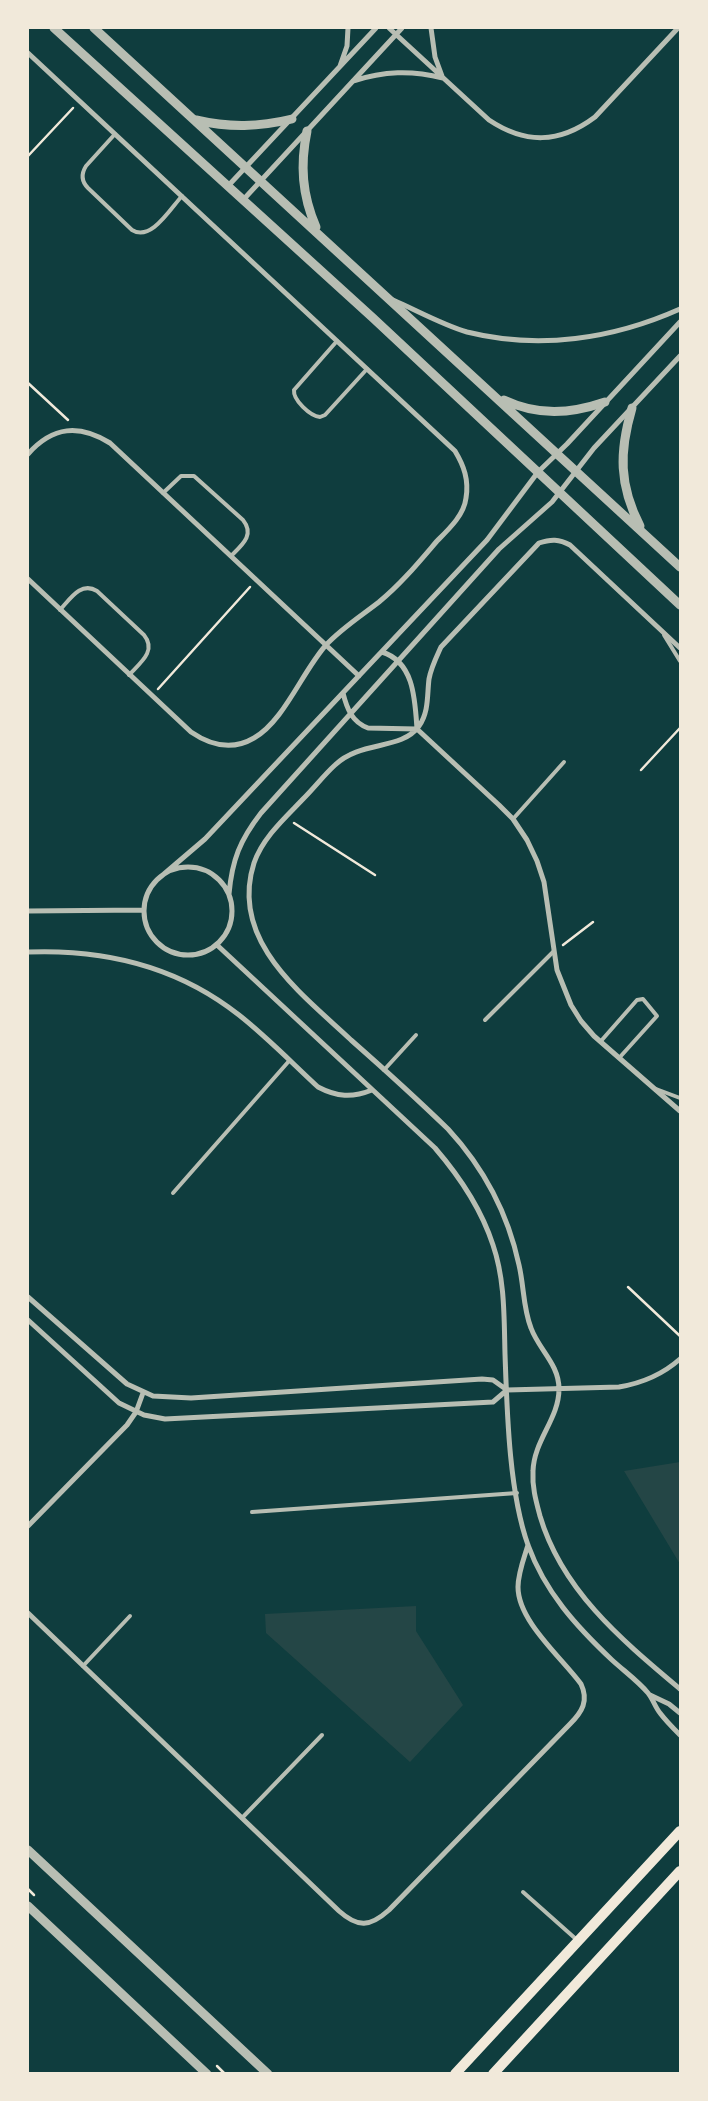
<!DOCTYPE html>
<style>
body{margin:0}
#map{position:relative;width:708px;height:2101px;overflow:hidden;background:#0f3d3e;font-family:Merriweather,serif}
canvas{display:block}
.frame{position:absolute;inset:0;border:29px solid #f1e9da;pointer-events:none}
</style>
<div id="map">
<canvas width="708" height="2101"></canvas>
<div class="frame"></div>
</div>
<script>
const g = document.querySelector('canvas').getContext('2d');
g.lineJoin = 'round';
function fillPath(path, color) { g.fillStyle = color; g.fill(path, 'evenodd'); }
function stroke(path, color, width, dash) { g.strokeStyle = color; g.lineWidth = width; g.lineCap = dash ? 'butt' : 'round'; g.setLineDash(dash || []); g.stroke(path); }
fillPath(new Path2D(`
 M680,1462V1564L624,1471Z
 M416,1606V1631L463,1705L410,1762L266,1633L265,1614Z`), '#244646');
stroke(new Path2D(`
 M28,156L73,108
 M28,383L68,420
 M158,689L250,587
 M641,770L680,728
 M294,823L375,875
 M563,945L593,922
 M628,1287L680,1336
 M28,1889L34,1895
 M217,2066L225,2074`), '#f1e9da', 2.5);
stroke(new Path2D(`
 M115,134L86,166C81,174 81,181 88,188L132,230C151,242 170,209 182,196
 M337,341L294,390C293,400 310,416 320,417L325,415L367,369
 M163,493L181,476H194L243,520C255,535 242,545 231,556
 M60,610C70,599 81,581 97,591L144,635C157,651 140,663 129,675
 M664,635L680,661
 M513,819L564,762
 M485,1020L554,951
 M601,1041L637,1000L643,999L657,1016L620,1057
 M384,1070L416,1035
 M656,1089L680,1098
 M173,1193L289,1061
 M252,1512L517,1493
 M83,1666L130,1616
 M242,1818L322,1735
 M523,1892L577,1940`), '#b8beb3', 4);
stroke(new Path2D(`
 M389,28L489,120C525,144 559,144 595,117L678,28
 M431,28L435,57L442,76
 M28,53L455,451C464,466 469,480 466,498C464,515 449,529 437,541C419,562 401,584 379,602C361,616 342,628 326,645C302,672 284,721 254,738C232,751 210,745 191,732L28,579
 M340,66L347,46L348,28
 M353,81C384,71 411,70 443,78
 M228,186L376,28
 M243,200L402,28
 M393,300C416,310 443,325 467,332C539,350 613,339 680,309
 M28,454C53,426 79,424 110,443L359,676
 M680,648L570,545C559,539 551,539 539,543L441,647C436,658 431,668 429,679C427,695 429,712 419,726C401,751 361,740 335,765C324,775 315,787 304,798C286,817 263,837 254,863C229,941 302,994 351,1040C384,1069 417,1099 448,1129C484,1168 508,1214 519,1265C524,1286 523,1308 531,1328C539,1350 559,1364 559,1389C559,1419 534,1440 533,1471C532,1487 536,1501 540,1516C562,1591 623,1641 680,1689
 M382,652C414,662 415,699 417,729L499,805L513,819L527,840L537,861L544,882L557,970L571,1005L581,1021L594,1036L680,1111
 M343,693C347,709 352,722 368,728L416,729
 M144 911a44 44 0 1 1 88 0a44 44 0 1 1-88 0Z
 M164,874L205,839L487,540L538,472L567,444L680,322
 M229,894C232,860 240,840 261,813L499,549L552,502L594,448L680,356
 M28,911L143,910
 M217,945L435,1148C460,1177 481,1208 493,1245C505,1280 504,1317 505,1354C507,1411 509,1492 528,1545C545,1592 576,1626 612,1660C624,1671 638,1681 648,1693C653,1699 655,1707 660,1713C666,1721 673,1728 680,1735
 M28,952C105,949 177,966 239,1015C267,1037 292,1063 318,1087C337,1097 352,1098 372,1090
 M28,1297L127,1384L153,1396L191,1398L482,1379L493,1380L507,1390
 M28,1320L119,1403L144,1415L165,1419L493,1402L507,1390L619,1387C643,1383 662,1375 680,1359
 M28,1526L127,1425L136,1412L143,1393
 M28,1613L339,1911C358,1928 370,1927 389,1910L570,1724C582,1712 589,1701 581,1684C561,1657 518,1621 518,1587C518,1573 524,1558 528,1545
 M650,1695L669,1704L680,1713`), '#b8beb3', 5);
stroke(new Path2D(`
 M54,28L373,318L680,605
 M94,28L680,567
 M196,120C230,128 259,127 292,119
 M307,131C300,165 302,195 316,227
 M504,400C538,416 570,414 605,402
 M632,408C619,452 619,485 640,526
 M28,1850L268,2074
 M28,1906L207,2074`), '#b8beb3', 9);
stroke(new Path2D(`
 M455,2074L680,1831
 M493,2074L680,1871`), '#f1e9da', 10);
</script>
